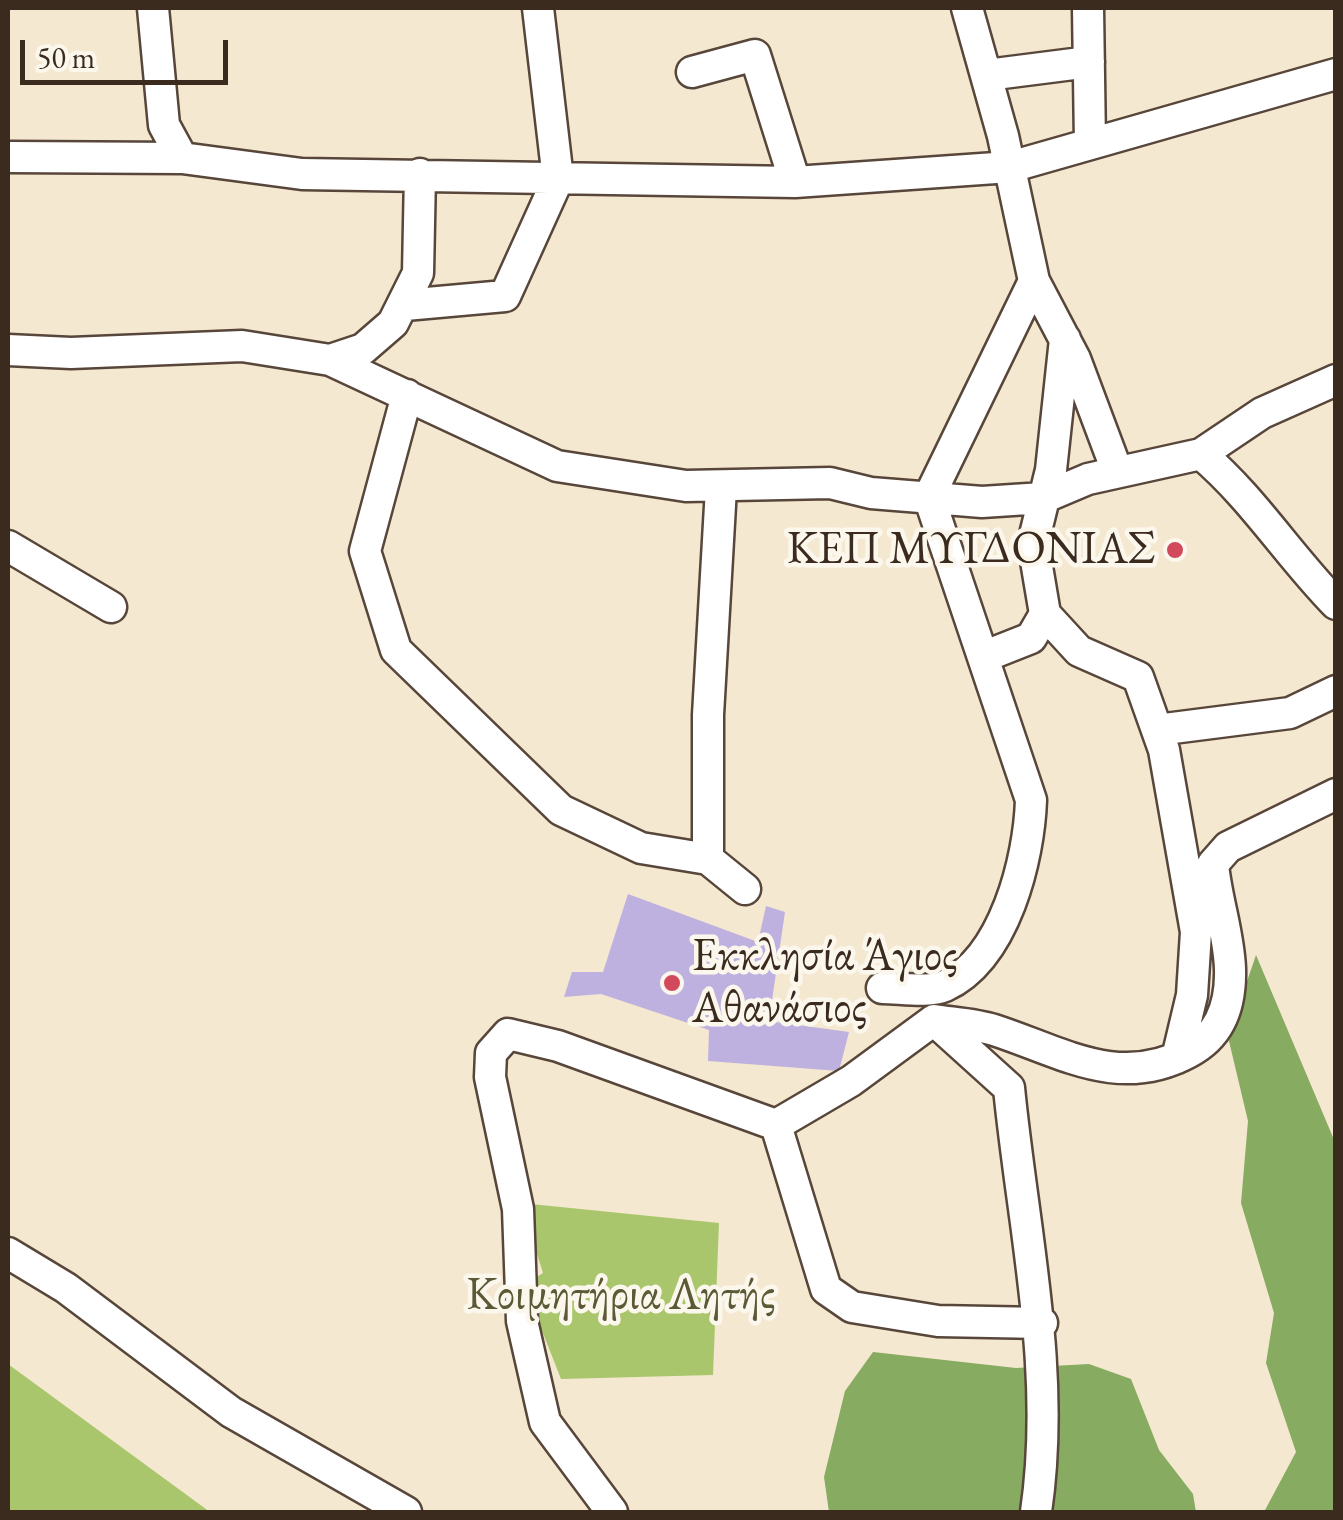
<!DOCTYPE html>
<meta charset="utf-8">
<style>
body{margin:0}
#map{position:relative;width:1343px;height:1520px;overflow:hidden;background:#f5e8d1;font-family:"EB Garamond",serif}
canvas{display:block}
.frame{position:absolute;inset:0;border:10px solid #3b2a1e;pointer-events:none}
.scale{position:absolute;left:20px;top:40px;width:208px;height:45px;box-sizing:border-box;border:5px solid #3b2a1e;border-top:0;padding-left:12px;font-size:30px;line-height:35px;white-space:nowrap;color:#3b2a1e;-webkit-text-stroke:8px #fbf7ec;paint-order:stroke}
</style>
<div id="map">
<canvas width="1343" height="1520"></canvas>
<div class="frame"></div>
<div class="scale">50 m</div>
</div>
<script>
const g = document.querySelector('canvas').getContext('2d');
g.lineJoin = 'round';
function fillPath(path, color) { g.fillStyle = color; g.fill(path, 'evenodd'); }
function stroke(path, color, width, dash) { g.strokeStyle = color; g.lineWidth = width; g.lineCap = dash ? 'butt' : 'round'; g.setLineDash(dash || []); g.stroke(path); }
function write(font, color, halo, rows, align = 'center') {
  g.font = font + ' "EB Garamond",serif'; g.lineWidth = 9; g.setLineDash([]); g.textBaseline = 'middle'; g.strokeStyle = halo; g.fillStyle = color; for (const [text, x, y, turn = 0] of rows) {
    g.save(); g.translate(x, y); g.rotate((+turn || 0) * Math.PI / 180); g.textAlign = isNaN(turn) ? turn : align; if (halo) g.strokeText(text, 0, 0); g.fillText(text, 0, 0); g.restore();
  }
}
fillPath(new Path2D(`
 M521,1203L719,1223L713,1375L561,1379L524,1285L543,1273Z
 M8,1364L210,1512H8Z`), '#aac66d');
fillPath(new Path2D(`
 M1256,955L1335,1142V1512H1264L1296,1452L1266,1363L1274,1313L1241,1203L1248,1121L1228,1037Z
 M873,1352L1016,1368L1089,1364L1131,1379L1159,1450L1193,1494L1196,1512H829L824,1477L845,1391Z`), '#87ab60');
fillPath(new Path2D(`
 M628,894L758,942L766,906L785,912L769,1021L849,1032L839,1071L708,1061L709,1030L601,994L564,997L572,972H603Z`), '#beb1e0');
const minor = new Path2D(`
 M153,8L164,125L182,158
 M967,8L1003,136L1034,281L1075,359L1117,471
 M1088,8L1090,144
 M692,72L755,55L795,182
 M987,75L1089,62
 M8,157L182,158L302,174L795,182L1010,167L1336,74
 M405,305L505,296L558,179L538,8
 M8,350L71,353L242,346L330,360L363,349L393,323L418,273L420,174
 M330,360L557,466L686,486L830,483L871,493L982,502L1043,498L1088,479L1201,454L1262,413L1336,380
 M407,395L365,551L396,650L561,810L641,848L708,859
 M1201,454C1253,498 1288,555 1336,604
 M721,488L708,715V859L745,889
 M8,546L111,607
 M1045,614L1079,651L1138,677L1164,750L1196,932L1192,995L1177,1058
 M983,657L1031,638L1045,614L1033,543L1051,470L1065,339
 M1157,730L1290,713L1336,691
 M882,988C900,988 929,993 945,986C1005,958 1029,859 1031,800L929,497L1034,281
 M936,1022L1009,1088C1023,1230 1057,1370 1036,1512
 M776,1125L851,1081L934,1020C953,1023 975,1024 994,1030C1062,1052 1119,1090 1189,1052C1221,1035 1231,1004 1230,969C1229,934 1216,898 1213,864L1228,847L1336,794
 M776,1125L826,1289L852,1307L938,1321L1042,1323
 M8,1253L66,1288L231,1412L406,1512
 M612,1512L545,1422L522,1321L518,1209L490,1077L491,1053L508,1034L558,1046L776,1125`);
stroke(minor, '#574639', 35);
stroke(minor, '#fff', 30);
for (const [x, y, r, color] of [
 [1175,550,10,"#d1495b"],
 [672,983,10,"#d1495b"]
]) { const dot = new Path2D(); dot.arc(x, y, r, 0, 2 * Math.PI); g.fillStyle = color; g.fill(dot); stroke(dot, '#fbf7ec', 4); }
write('45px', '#3b2a1e', '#fbf7ec', [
 ["ΚΕΠ ΜΥΓΔΟΝΙΑΣ",1155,550],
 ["Εκκλησία Άγιος",692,957,"left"],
 ["Αθανάσιος",692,1009,"left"]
], 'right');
write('45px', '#5c5936', '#fbf7ec', [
 ["Κοιμητήρια Λητής",621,1296]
]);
</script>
